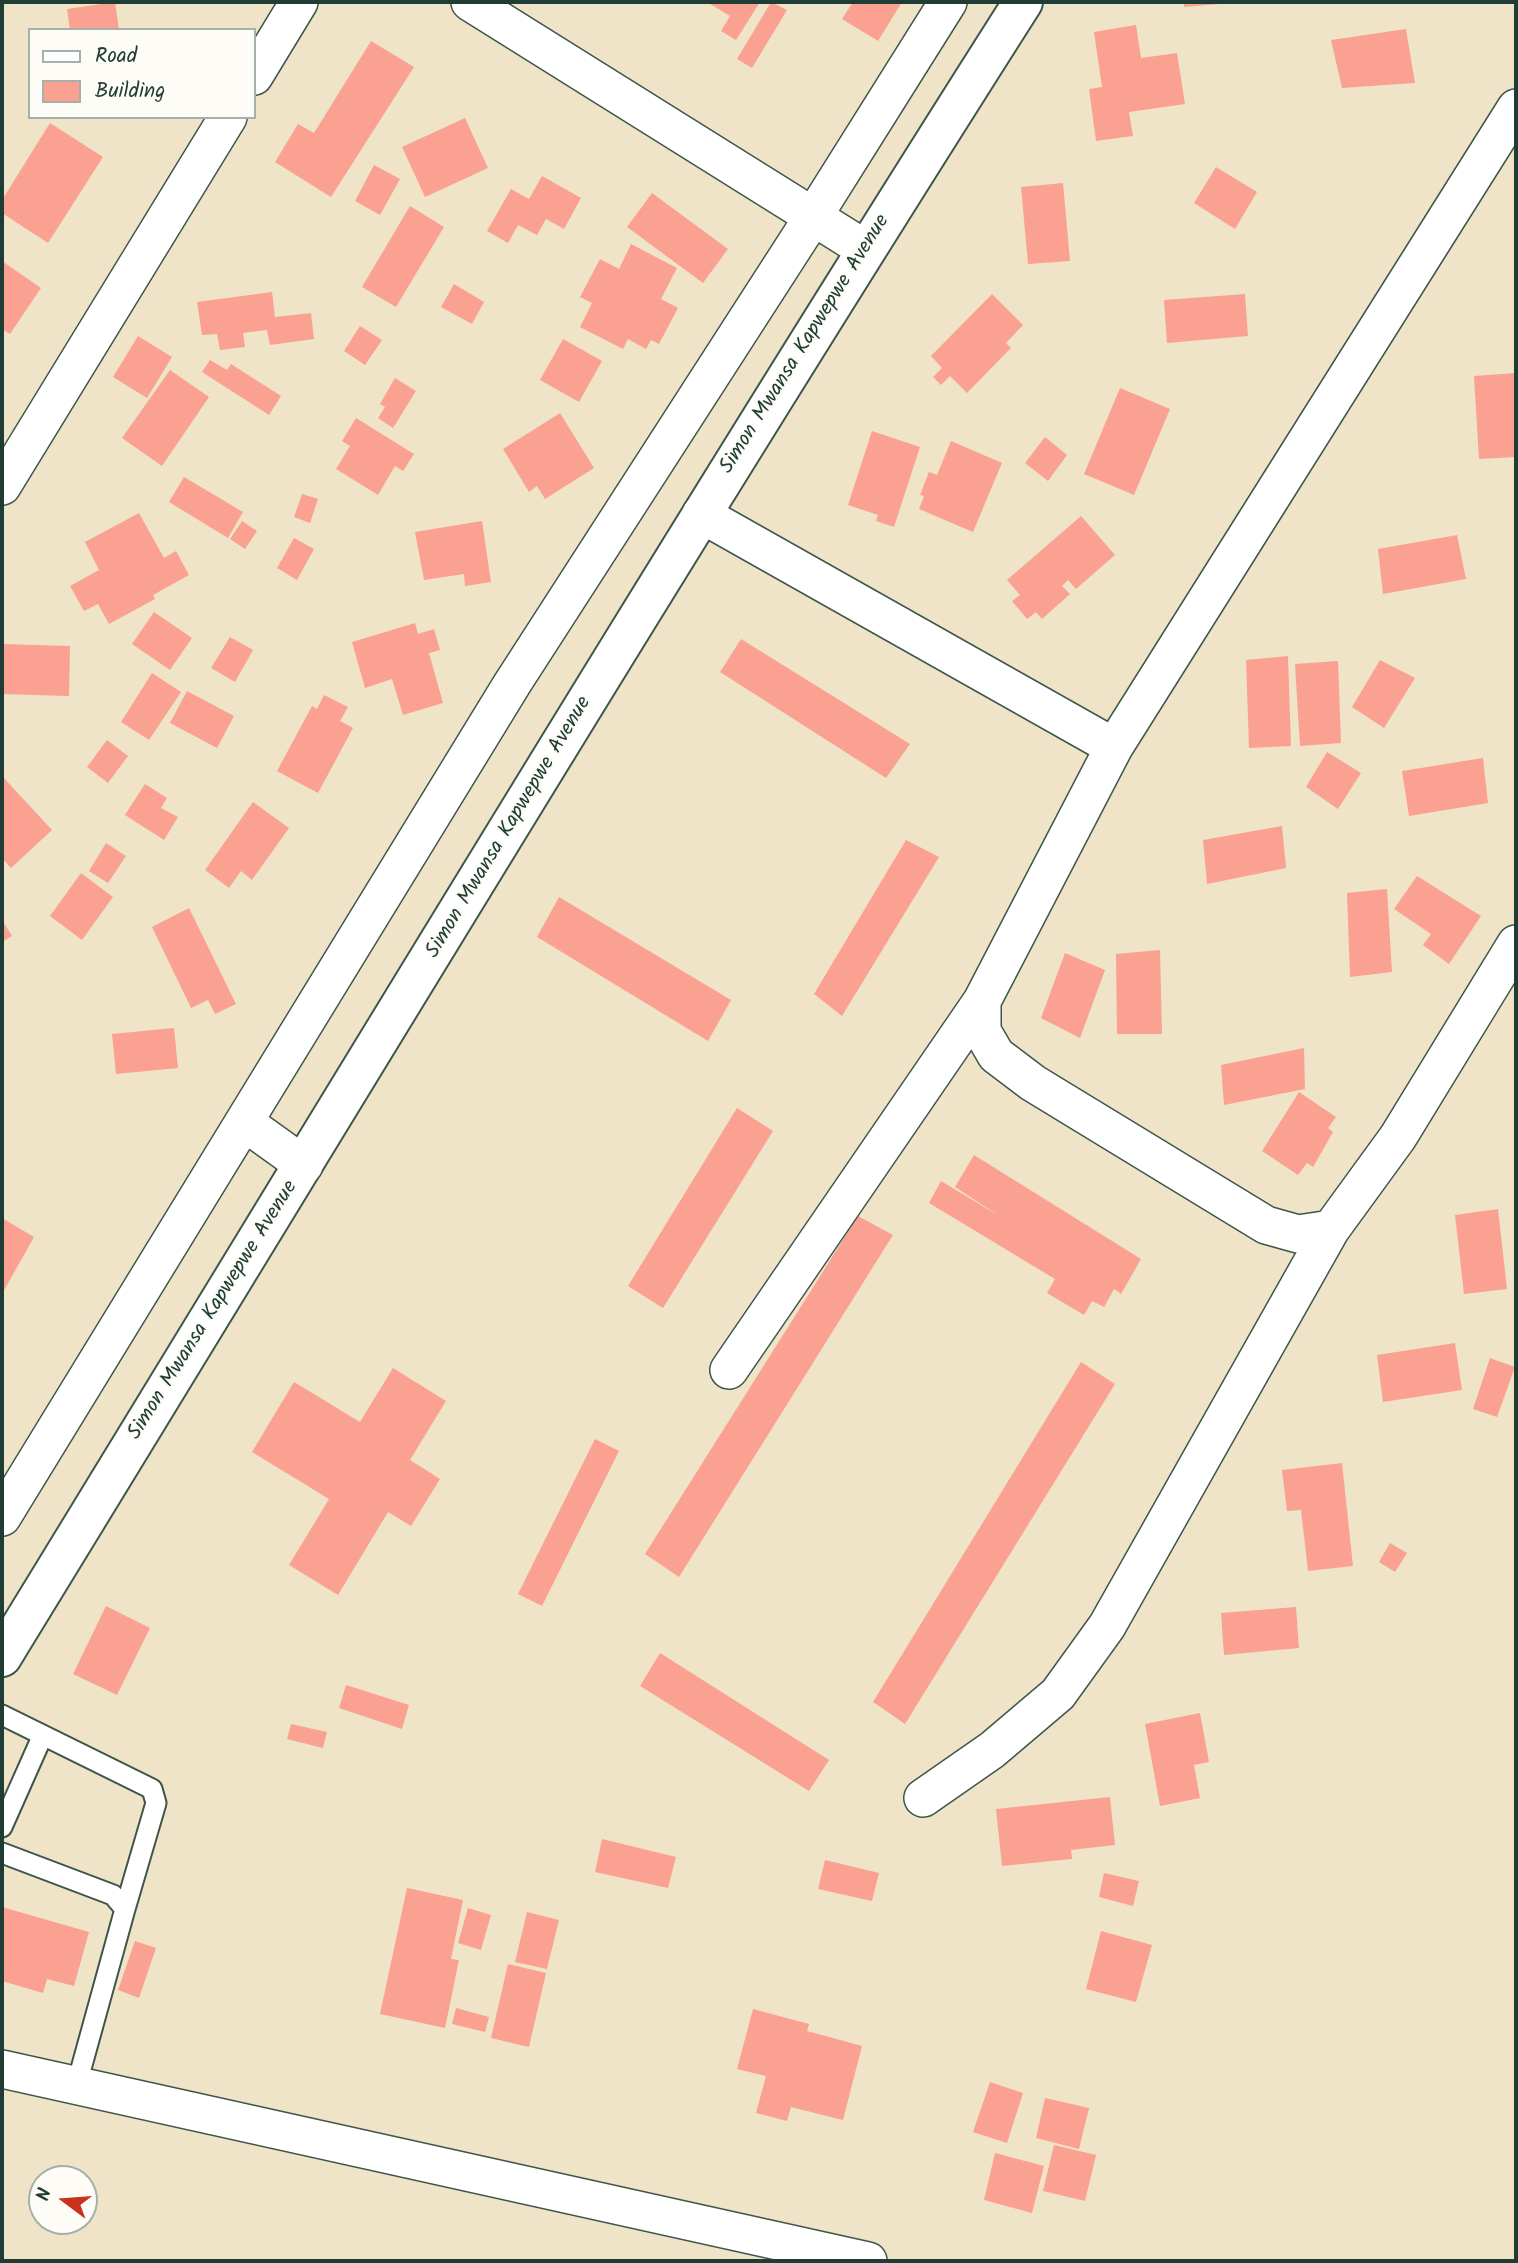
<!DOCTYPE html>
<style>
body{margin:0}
#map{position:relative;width:1518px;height:2263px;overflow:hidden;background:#efe4c8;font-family:Kalam,sans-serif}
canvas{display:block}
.frame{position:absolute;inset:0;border:4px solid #1f3d34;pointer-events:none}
.legend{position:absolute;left:28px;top:28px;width:228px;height:91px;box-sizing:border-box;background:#fdfcf7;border:2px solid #a4b0a9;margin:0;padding:9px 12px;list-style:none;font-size:21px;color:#1f3d34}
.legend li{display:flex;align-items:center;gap:14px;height:35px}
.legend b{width:35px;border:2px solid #a4b0a9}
.north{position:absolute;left:28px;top:2165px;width:70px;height:70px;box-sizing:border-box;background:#fdfcf7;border:2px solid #a4b0a9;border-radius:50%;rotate:286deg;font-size:19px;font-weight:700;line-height:28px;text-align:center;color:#1f3d34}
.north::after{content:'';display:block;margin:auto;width:24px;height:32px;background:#c8321e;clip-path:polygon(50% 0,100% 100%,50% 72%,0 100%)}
</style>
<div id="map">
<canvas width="1518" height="2263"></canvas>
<div class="frame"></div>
<ul class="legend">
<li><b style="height:9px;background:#fff"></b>Road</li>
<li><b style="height:19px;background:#faa192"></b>Building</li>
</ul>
<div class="north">N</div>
</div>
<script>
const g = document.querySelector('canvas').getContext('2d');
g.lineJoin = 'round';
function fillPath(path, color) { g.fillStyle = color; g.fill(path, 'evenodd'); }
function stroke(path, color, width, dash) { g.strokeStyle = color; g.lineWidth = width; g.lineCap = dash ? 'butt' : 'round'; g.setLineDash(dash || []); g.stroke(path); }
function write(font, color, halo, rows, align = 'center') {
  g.font = font + ' Kalam,sans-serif'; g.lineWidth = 5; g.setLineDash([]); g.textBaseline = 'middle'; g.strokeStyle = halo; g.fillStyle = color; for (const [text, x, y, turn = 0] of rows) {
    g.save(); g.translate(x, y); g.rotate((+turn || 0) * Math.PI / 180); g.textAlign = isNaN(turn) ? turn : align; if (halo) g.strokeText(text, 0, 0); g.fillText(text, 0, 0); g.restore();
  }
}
fillPath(new Path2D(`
 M115,2L119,30H70L67,9Z
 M707,2H760L736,40L721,31L730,16Z
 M771,2L787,10L752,68L737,59Z
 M853,2H902L878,41L842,19Z
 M1184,2H1219V4L1184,7Z
 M1136,25L1141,58L1177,53L1185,104L1129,112L1133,136L1096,141L1089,89L1102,87L1094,32Z
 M1406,29L1415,83L1342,88L1331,40Z
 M371,41L414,67L331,197L275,162L298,124L314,133Z
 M465,118L488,168L425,197L402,147Z
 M50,123L103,157L48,243L2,213V200Z
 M374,165L400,179L380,215L355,201Z
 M1216,167L1257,192L1235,229L1194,203Z
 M542,176L581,198L564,229L546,219L537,235L518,225L508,243L487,231L511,189L529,199Z
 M1063,183L1070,261L1028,264L1021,187Z
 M652,193L728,249L703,283L627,227Z
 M410,206L444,227L396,307L362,287Z
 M631,244L677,268L661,299L678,308L659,344L651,340L646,349L628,339L623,349L580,327L592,303L580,297L600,259L619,269Z
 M2,261L41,288L10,334L2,329Z
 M454,284L484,302L472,324L441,307Z
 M272,292L275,317L311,313L314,339L270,345L267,330L243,333L245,347L220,350L217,334L202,335L197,302Z
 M992,294L1023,325L1006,343L1011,348L967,393L950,376L941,385L933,377L942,368L931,356Z
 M1245,294L1248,336L1167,343L1164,300Z
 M360,326L382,340L365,365L344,351Z
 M138,336L172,357L147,398L113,377Z
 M563,339L602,361L579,402L540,380Z
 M210,360L227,370L231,364L281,396L269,415L202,372Z
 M170,370L209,397L162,466L122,438Z
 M1516,373V457L1479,459L1474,376Z
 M395,378L416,391L393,428L378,418L385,407L380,404Z
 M1120,388L1170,409L1134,495L1084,474Z
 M560,413L594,468L545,499L537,486L529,492L503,449Z
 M356,418L414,454L403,471L395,466L378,495L336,469L350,446L342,441Z
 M872,431L920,447L894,527L876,521L878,515L848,505Z
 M1045,437L1067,455L1048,481L1025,463Z
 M951,441L1002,463L973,532L919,509L924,496L920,495L929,472L937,475Z
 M184,477L243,512L228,538L169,502Z
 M302,494L318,499L310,523L294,517Z
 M139,513L164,558L176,551L189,575L153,595L155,599L109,624L98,604L84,611L70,586L99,570L85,542Z
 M1081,516L1115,555L1076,589L1068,580L1062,586L1070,594L1042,619L1036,612L1027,619L1012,601L1020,595L1007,580Z
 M242,521L257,531L245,549L230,539Z
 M482,521L491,582L465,586L464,574L424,580L415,532Z
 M1457,535L1466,579L1383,594L1378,549Z
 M294,538L314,549L297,580L277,568Z
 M154,612L192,638L170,670L132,644Z
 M415,623L418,634L434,629L440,650L429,653L443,703L403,715L392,679L365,688L352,642Z
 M230,637L253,650L235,682L211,668Z
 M741,639L910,744L886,778L720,672Z
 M2,644L70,646L69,696L2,694Z
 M1288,656L1291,746L1249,748L1246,660Z
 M1380,660L1415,678L1384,728L1352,707Z
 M1338,661L1341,743L1300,746L1295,664Z
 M152,673L181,692L149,740L121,722Z
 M187,691L234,716L217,748L170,723Z
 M324,695L348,707L340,721L353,728L318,793L277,771L312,706L317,709Z
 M107,740L128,756L108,783L87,767Z
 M1327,752L1361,773L1338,809L1306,787Z
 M1483,758L1488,803L1409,816L1402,771Z
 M2,776L52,830L11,868L2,858Z
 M145,784L167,798L161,808L178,817L164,840L125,815Z
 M253,802L289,828L252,880L241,871L229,888L205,870Z
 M1282,826L1286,868L1207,884L1203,840Z
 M906,840L939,857L842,1016L814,994Z
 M106,843L126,856L108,883L89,871Z
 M81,873L113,897L82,940L50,916Z
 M1417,876L1481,916L1449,964L1423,945L1431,934L1394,909Z
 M1387,889L1392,972L1350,977L1347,893Z
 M559,897L731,1000L708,1041L537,937Z
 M189,908L236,1004L215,1014L208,1000L191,1008L152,927Z
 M2,920L12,936L2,942Z
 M1160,950L1162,1034H1117L1116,954Z
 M1065,953L1105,970L1080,1038L1041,1018Z
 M174,1028L178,1068L116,1074L112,1034Z
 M1304,1048L1305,1089L1224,1105L1221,1065Z
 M1299,1092L1336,1117L1328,1128L1333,1132L1313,1167L1307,1163L1298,1175L1262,1151Z
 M737,1108L773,1131L663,1308L628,1286Z
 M974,1155L1141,1259L1121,1294L1114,1289L1104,1307L1092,1301L1084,1315L1047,1293L1055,1279L929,1203L941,1181L1001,1217L955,1187Z
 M1498,1209L1507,1289L1464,1294L1455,1215Z
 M858,1216L893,1235L679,1577L645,1554Z
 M2,1218L34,1237L2,1294Z
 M1455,1343L1462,1390L1383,1402L1377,1355Z
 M1490,1358L1515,1367L1497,1417L1473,1409Z
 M1081,1362L1115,1384L905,1724L873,1702Z
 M393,1368L446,1401L410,1460L440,1479L411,1526L388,1512L338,1595L289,1565L329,1499L252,1452L294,1382L360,1422Z
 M595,1439L619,1451L542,1606L518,1594Z
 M1342,1463L1353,1566L1308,1571L1301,1510L1287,1511L1282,1470Z
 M1390,1543L1407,1553L1395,1572L1379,1562Z
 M106,1606L150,1628L117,1695L73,1674Z
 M1296,1607L1299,1648L1224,1655L1221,1613Z
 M660,1653L829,1760L809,1791L640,1686Z
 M346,1685L409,1705L402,1729L339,1708Z
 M1200,1713L1209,1762L1194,1765L1200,1798L1160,1806L1145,1724Z
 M291,1724L327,1732L323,1748L287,1739Z
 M1110,1797L1115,1845L1071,1850L1072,1859L1002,1866L996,1809Z
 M602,1839L676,1857L668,1888L595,1872Z
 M825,1860L879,1873L872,1901L818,1889Z
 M1104,1873L1139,1881L1133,1906L1099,1897Z
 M407,1888L463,1900L451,1959L459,1960L445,2028L380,2014Z
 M2,1907L89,1932L74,1986L47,1979L43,1993L2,1981Z
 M468,1908L491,1915L481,1950L458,1943Z
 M527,1912L559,1920L547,1969L515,1962Z
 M1101,1931L1152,1945L1136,2002L1086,1989Z
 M135,1941L156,1948L139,1998L118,1990Z
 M508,1964L546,1973L529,2047L491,2038Z
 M456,2008L489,2017L485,2032L452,2024Z
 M753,2009L809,2024L807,2031L862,2046L843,2120L791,2107L787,2121L756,2113L766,2076L737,2069Z
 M990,2082L1023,2093L1007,2143L973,2132Z
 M1045,2098L1089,2108L1079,2149L1036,2138Z
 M1054,2145L1096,2155L1085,2201L1043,2191Z
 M995,2153L1044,2166L1032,2213L984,2200Z`), '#faa192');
const service = new Path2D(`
 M2,1715L152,1789L156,1803L125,1909
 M2,1827L42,1737
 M2,1853L113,1895L125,1909L76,2087`);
const minor = new Path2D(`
 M470,2L865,249
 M254,76L299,2
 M2,486L228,117
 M701,514L1114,747
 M982,1001V1031L996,1055L1033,1083L1266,1225L1298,1234L1331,1229
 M244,1122L304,1165
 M729,1370L982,1001L1114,747L1516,108
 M2,1517L512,684L813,217L948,2
 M923,1798L992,1750L1058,1694L1107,1626L1331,1229L1398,1137L1516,944
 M2,2069L868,2261`);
const secondary = new Path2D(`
 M2,1657C341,1104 675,549 1023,2`);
stroke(service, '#3e564a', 23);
stroke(minor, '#3e564a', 40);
stroke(secondary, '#3e564a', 42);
stroke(service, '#fff', 19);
stroke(minor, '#fff', 37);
stroke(secondary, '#fff', 38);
write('21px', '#1f3d34', '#fdfcf7', [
 ["Simon Mwansa Kapwepwe Avenue",806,345,-58],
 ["Simon Mwansa Kapwepwe Avenue",510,828,-59],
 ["Simon Mwansa Kapwepwe Avenue",214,1311,-58]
]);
</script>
